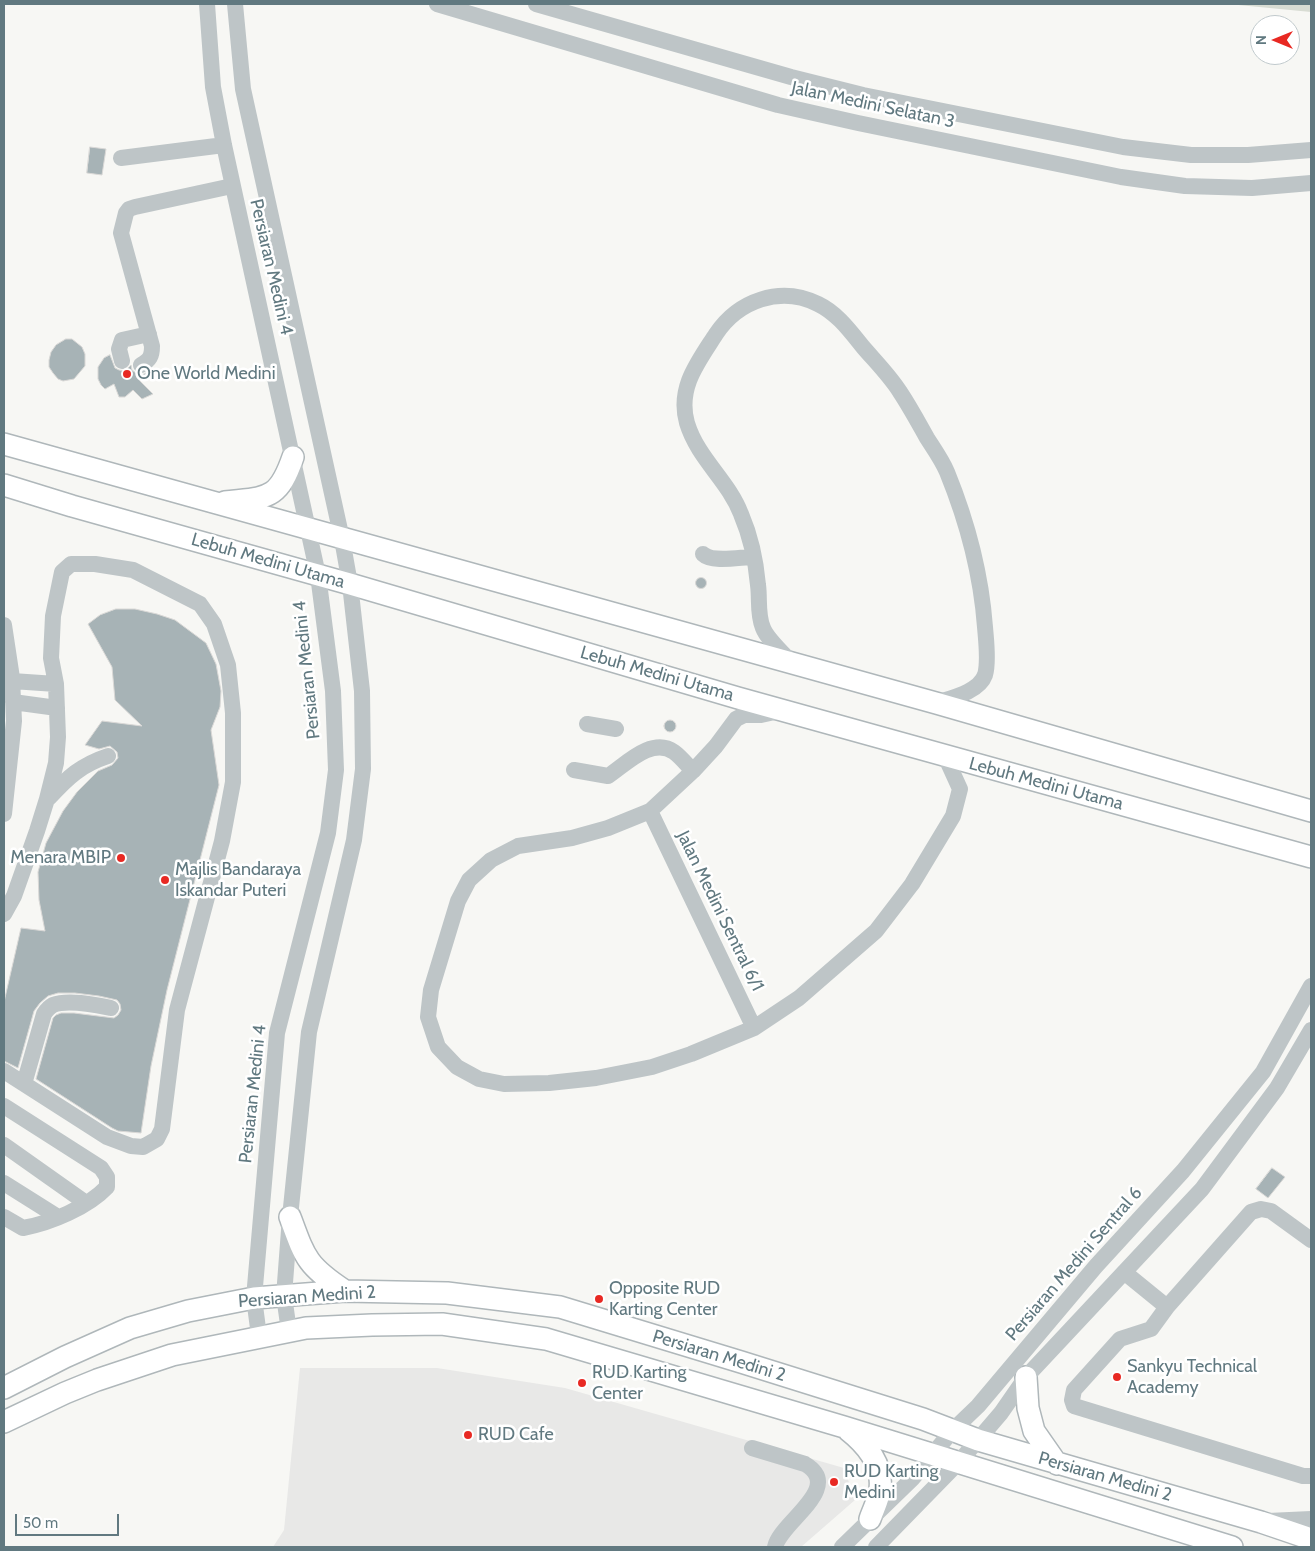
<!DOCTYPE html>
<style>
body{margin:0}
#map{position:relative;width:1315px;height:1551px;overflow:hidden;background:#f7f7f4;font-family:Cabin,sans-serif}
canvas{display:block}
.frame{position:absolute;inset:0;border:5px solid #617980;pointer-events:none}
.north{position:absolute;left:1250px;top:15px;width:50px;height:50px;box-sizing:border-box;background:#fff;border:1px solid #c0c9cc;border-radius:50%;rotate:270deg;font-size:14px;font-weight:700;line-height:20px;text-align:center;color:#617980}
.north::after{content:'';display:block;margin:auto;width:18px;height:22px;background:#e82923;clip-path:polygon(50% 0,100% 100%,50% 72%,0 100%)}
.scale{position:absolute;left:15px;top:1514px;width:104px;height:22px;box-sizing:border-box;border:2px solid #617980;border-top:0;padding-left:6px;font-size:15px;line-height:18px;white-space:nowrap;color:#617980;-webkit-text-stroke:4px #fff;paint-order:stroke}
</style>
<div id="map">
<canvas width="1315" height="1551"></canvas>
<div class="frame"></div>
<div class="north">N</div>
<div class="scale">50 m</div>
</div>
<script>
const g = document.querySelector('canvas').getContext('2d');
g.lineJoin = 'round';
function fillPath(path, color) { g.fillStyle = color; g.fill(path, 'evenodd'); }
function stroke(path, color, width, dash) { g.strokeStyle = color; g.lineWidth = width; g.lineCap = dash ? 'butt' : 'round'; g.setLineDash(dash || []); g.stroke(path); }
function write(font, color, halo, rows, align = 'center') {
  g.font = font + ' Cabin,sans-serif'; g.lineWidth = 5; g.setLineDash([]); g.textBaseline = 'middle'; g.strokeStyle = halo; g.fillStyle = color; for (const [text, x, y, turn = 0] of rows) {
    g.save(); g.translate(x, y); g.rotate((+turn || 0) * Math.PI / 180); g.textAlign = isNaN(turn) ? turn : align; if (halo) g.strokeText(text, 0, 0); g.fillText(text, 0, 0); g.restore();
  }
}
fillPath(new Path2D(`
 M300,1368H437L565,1388L844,1468L855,1500L801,1547H273L284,1530Z`), '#e8e8e7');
fillPath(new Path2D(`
 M1228,4H1311V12Z`), '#d8dcd3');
const building = new Path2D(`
 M90,147L106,149L102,175L87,173Z
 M66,339H72L82,347L85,354V366L74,379L63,381L58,379L53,373L49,367V360L51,352L56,345Z
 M110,355L115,368L119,370L125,371L131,365L132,370L136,373L142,375L153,369L159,375L140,381L153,394L142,399L133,390L125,397H119L114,384L105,389L101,385L98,379V367L104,358Z
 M695.5 583a5.5 5.5 0 1 1 11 0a5.5 5.5 0 1 1-11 0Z
 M116,609H135L157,614L175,620L206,643L216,664L221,691L220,707L211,730L219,785L167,990L151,1066L141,1133L118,1131L112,1128L36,1079L53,1018L56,1015L61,1013H74L114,1018L118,1015L121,1010L120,1004L117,1000L99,996L75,993H58L48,996L40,1003L34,1011L18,1068L4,1061V1002L21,928L45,931L39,900L38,872L46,843L63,811L77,792L98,771L112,765L118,758L117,752L110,746L99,749L85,745L102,721L142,726L115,700L112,667L88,624L100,615Z
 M664 726a6 6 0 1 1 12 0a6 6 0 1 1-12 0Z
 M1272,1168L1285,1177L1268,1198L1256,1189Z`);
fillPath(building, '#a7b3b6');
stroke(building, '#d9d8d6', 1);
const major = new Path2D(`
 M4,444L936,703L1311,811
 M4,485L72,506L350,584L738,698L1311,857
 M225,502C267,497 278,501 293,457
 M290,1217C305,1258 307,1266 345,1291
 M1026,1377L1028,1408L1034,1431L1057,1464
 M4,1388L65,1357L130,1328L188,1311L254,1298L345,1291L447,1293L560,1307L741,1362L923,1419L978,1440L1261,1522L1311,1539
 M4,1422L65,1393L97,1380L172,1355L306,1328L372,1325L442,1324L546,1339L844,1427L1232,1547
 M848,1430C867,1445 883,1465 880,1489C879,1499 873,1510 870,1519`);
stroke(major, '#afb7ba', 24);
stroke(new Path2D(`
 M207,4L213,87L224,145L318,575L333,691L336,770L328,833L277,1033L254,1298L259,1336
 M235,4L243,89L342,539L350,584L362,691L363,769L354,840L309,1032L290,1217L284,1296L289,1331
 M437,4L778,105L858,123L1121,177L1185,186L1252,188L1311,183
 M536,4L791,77L863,95L1123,147L1191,155H1248L1311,150
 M121,158L224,145
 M122,361L119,349L122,340L149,334
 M141,365C150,360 152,356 152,346L121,233L126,213L129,209L135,207L232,186
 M703,554C712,563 741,557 753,557
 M4,625L12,678L14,721L4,814
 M794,665C785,655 767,639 763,628C757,614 760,599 758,585C756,562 750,535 741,514C728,480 698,459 687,423C677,388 698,362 716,334C738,301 780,285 818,304C837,313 850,331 863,347C875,361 890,376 900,392C910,407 918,422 927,438C934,449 942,460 947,472C967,521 981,573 985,627C986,640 989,662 985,675C979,692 951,698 936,703
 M12,681L56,684
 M13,702L57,708
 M779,711L761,715H744L736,719L716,746L693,771L650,811L608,828L572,838L518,846L491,860L469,880L458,901L431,990L428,1017L438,1047L457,1067L479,1079L504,1084L549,1083L596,1078L652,1067L691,1054L754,1028L799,998L876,931L912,884L953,816L960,789L945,756
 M587,724L616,729
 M574,770L608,776C625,765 652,736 674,752C681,757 687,765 693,771
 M49,798C68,777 81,765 108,756
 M650,811L754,1028
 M4,914L14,896L37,831L47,799L56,763L58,737L56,684L51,658L53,616L62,572L71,564H95L133,570L200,604L214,624L228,665L233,713V782L222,841L177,1010L162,1129L157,1139L143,1147L131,1146L107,1137L4,1071
 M24,1084L44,1014C46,1011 49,1007 53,1005C68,999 96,1005 111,1008
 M4,1106L101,1168L107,1177V1187C88,1207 51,1223 23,1228L4,1217
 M4,1145L86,1203
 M4,1183L58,1217
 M1311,1240L1271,1211L1261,1209L1251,1212L1167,1307L1151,1329L1120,1339L1074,1390L1072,1400L1074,1406L1303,1476H1311
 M1124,1272L1167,1307
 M752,1448L805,1464C845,1488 780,1522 775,1547
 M1268,1521L1311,1519
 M842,1547L912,1479L953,1430L978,1406L1096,1266L1183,1171L1263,1072L1311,986
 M876,1547L959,1462L1001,1413L1026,1377L1202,1189L1277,1088L1311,1030`), '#bec5c7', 16);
stroke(major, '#fff', 21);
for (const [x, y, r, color] of [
 [127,374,5,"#e82923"],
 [121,858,5,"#e82923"],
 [165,880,5,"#e82923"],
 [599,1299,5,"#e82923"],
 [1117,1377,5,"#e82923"],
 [582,1383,5,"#e82923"],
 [468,1435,5,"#e82923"],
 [834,1482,5,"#e82923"]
]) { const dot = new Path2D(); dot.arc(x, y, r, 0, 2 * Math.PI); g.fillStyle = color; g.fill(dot); stroke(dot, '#fff', 2); }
write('18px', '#617980', '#fff', [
 ["Jalan Medini Selatan 3",873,105,12],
 ["Persiaran Medini 4",271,267,77],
 ["Lebuh Medini Utama",268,561,16],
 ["Persiaran Medini 4",307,670,-96],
 ["Lebuh Medini Utama",657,674,16],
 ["Lebuh Medini Utama",1046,784,15],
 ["Jalan Medini Sentral 6/1",720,911,64],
 ["Persiaran Medini 4",253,1094,-84],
 ["Persiaran Medini Sentral 6",1074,1264,-49],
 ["Persiaran Medini 2",307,1297,-4],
 ["Persiaran Medini 2",719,1356,17],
 ["Persiaran Medini 2",1105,1477,16]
]);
write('18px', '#617980', '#fff', [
 ["One World Medini",137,374],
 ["Menara MBIP",111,858,"right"],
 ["Majlis Bandaraya",175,870],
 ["Iskandar Puteri",175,891],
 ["Opposite RUD",609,1289],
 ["Karting Center",609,1310],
 ["Sankyu Technical",1127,1367],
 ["Academy",1127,1388],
 ["RUD Karting",592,1373],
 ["Center",592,1394],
 ["RUD Cafe",478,1435],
 ["RUD Karting",844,1472],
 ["Medini",844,1493]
], 'left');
</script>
